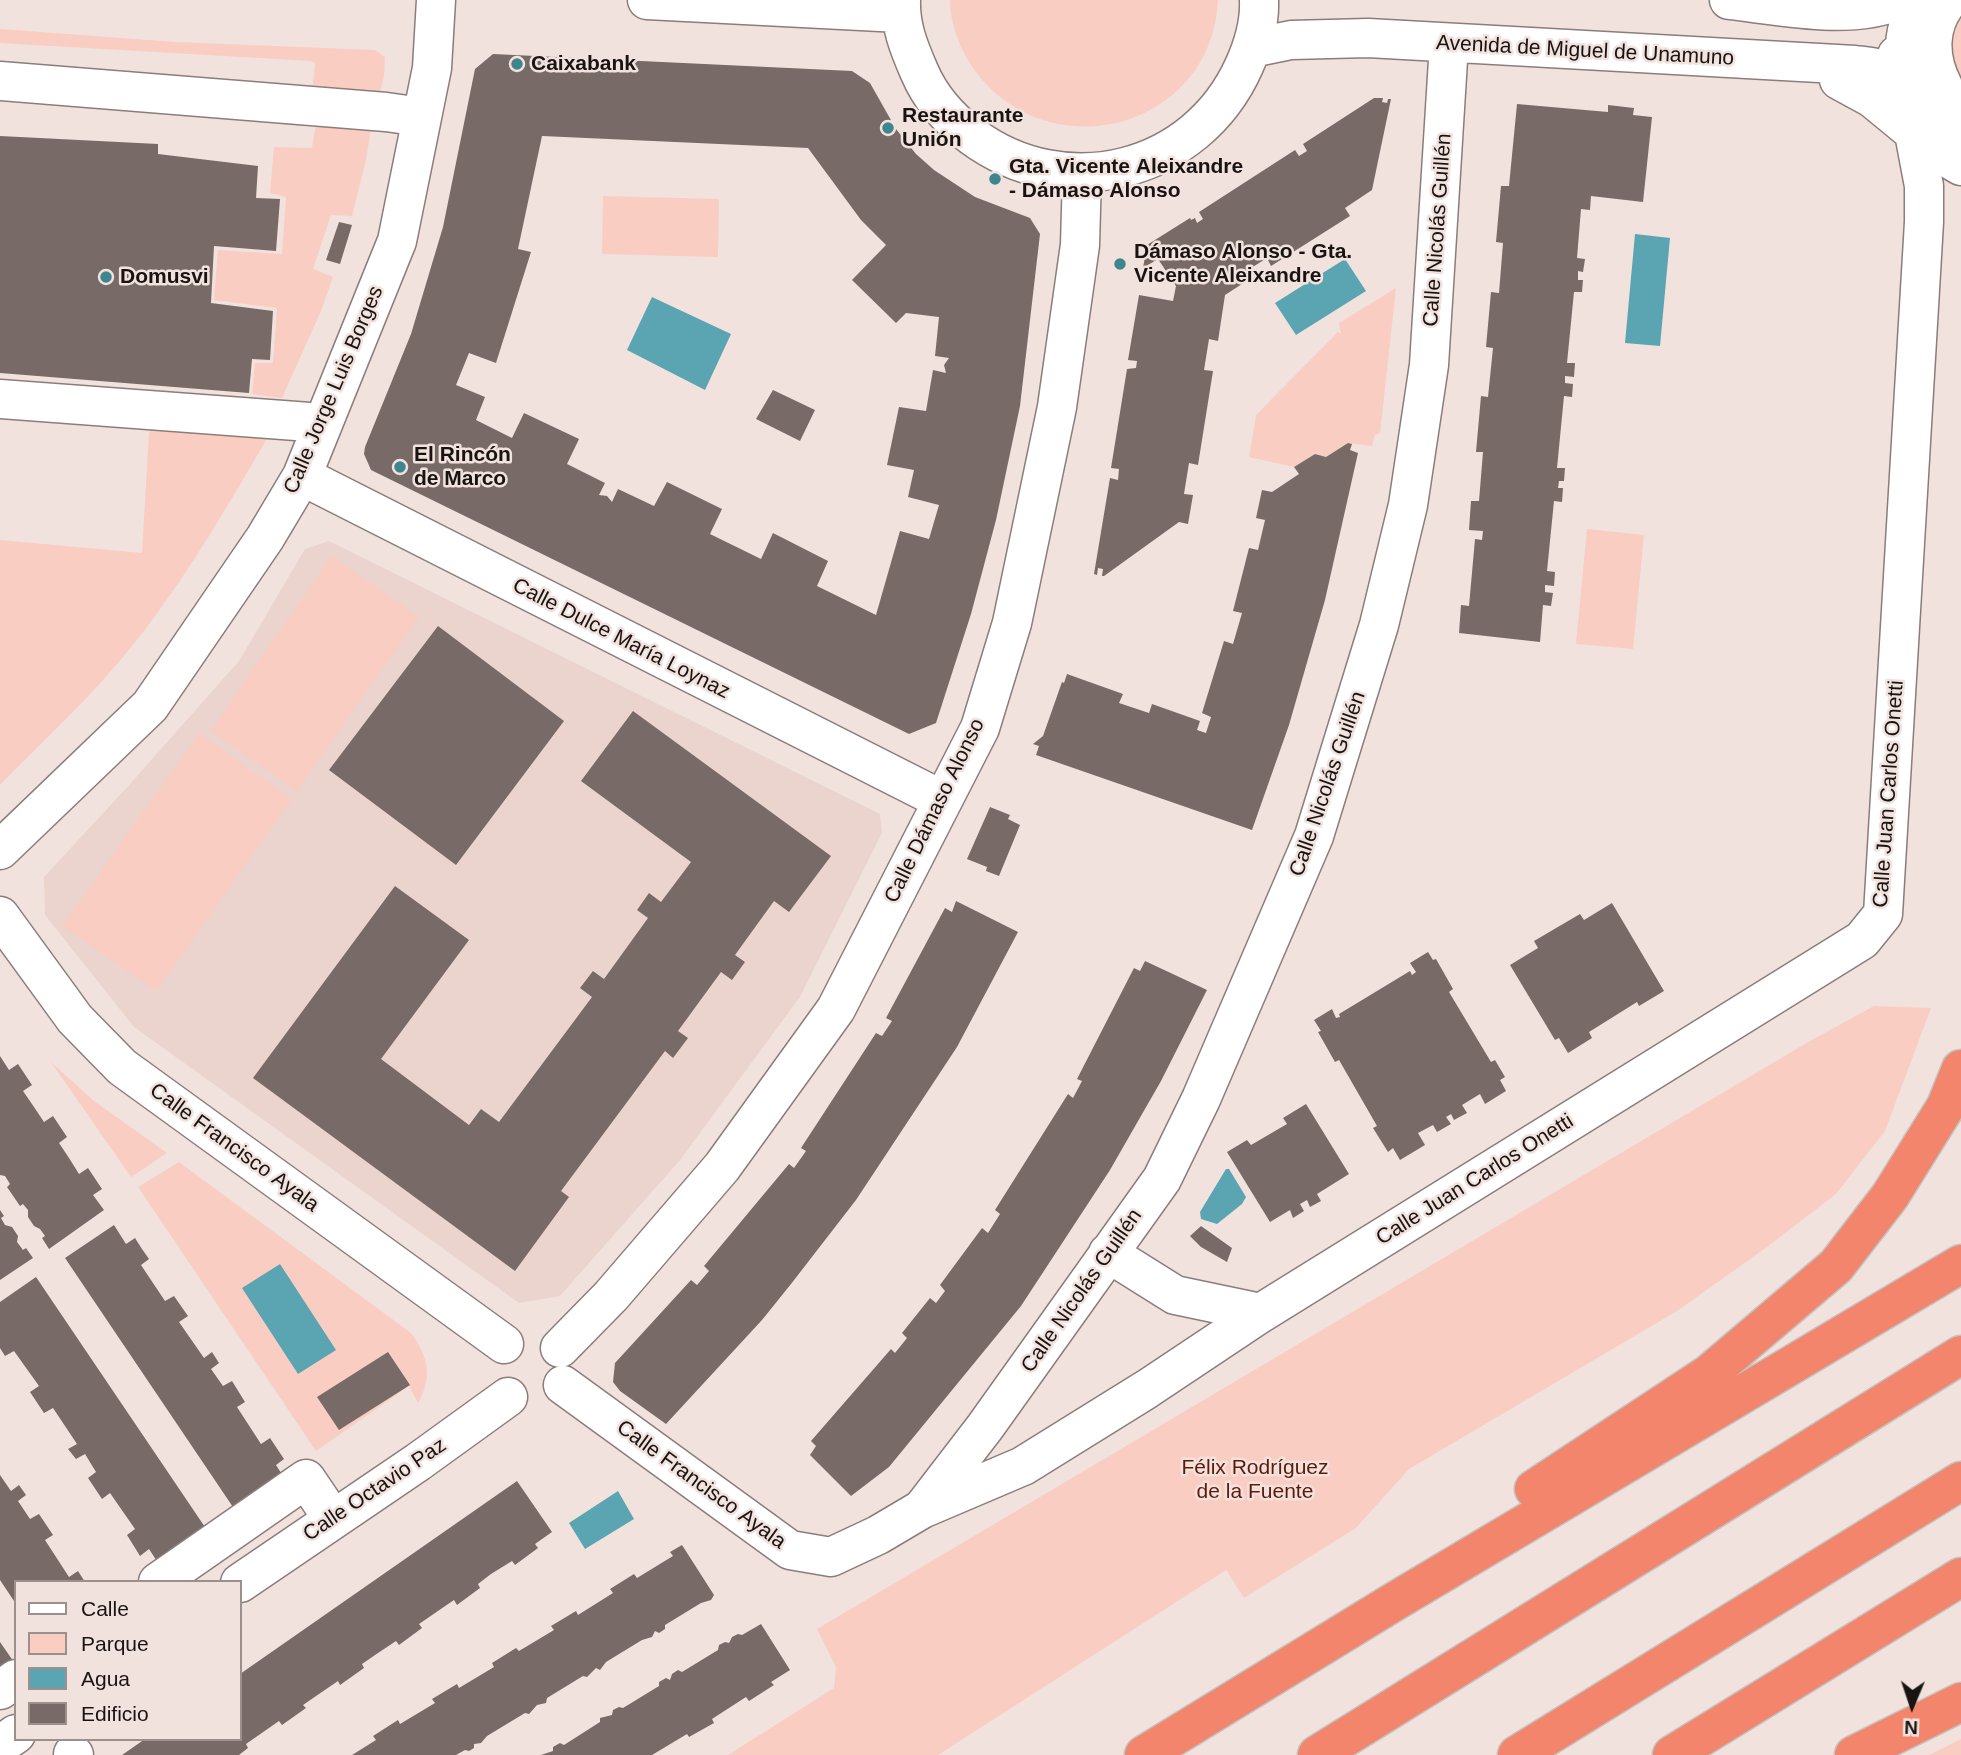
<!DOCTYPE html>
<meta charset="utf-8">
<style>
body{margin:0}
#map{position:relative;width:1961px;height:1755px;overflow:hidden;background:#f1e2de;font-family:Arial,sans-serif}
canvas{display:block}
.legend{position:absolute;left:14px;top:1580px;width:228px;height:161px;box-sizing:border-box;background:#f1e2de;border:2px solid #9b908c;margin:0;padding:9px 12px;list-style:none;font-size:21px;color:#191412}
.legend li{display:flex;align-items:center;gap:14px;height:35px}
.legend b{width:35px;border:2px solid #9b908c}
.north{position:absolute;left:1877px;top:1671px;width:70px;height:70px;-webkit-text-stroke:5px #f1e2de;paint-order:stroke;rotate:182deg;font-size:19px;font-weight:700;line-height:28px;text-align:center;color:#191412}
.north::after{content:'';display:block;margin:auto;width:24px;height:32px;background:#191412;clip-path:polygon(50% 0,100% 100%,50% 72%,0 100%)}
</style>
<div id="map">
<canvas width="1961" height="1755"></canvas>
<ul class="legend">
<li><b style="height:9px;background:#fff"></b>Calle</li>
<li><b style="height:19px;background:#f9cdc2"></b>Parque</li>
<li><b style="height:19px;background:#5ba5b2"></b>Agua</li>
<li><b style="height:19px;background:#786a67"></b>Edificio</li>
</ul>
<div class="north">N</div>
</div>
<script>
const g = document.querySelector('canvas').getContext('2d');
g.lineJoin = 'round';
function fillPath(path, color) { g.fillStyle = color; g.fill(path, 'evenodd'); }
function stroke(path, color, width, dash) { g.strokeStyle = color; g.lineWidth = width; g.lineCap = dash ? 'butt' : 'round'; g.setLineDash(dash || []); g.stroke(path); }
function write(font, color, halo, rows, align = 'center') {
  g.font = font + ' Arial,sans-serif'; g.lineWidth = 5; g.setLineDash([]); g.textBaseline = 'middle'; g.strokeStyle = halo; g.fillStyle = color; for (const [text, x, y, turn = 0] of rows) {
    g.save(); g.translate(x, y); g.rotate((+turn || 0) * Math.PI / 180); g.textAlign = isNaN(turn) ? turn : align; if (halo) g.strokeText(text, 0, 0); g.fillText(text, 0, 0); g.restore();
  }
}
fillPath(new Path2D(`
 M329,541L880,814L882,833L800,997L680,1160L560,1296L519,1303L134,1027L45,915L44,877L130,784L239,661L305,549Z`), '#ebd4ce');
fillPath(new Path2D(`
 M950,0H1218C1212,131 1043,173 971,65C959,46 950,23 950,0Z
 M1961,12V90L1957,86L1948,33Z
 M0,29L175,42L375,50L385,57L384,77L379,96L313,85L315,63L311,61L0,43Z
 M316,123L371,128L366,160L352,216L331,215L313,269L333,277L321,311L282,398L252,394L255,363H273L277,308L214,300L218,250L282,254L286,197L270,193L274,147L312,148Z
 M603,196L719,199L718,257L602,254Z
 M1396,288L1380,433L1375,435L1372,446L1348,443L1326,457L1315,454L1294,467L1249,457L1256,415L1338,332L1341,334L1339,323Z
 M154,426L269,435C222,516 174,599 112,670C77,710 37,747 0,785V540L142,553L149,433Z
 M1587,529L1644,535L1633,649L1576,644Z
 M332,556L419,617L297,791L210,731Z
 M199,733L292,799L156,991L62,926Z
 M1874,1006L1931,1008L1885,1131L1836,1194L1767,1247L1677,1311L1409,1469L1356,1528L1244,1598L1226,1570L938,1755H728L834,1688L836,1667L817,1629L1810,1041Z
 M51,1062L94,1101L167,1153L131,1177Z
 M179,1162L411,1333C428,1356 433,1377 418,1403L409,1386L316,1451L138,1187Z
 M1961,1739V1755H1929Z`), '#f9cdc2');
fillPath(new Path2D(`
 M1635,234L1670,238L1660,346L1625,343Z
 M1345,259L1366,291L1296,335L1275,303Z
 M652,297L731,334L705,390L627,350Z
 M1226,1169H1229L1246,1197L1242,1204L1217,1224L1201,1219L1200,1212Z
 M280,1264L336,1350L298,1374L242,1288Z
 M618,1491L634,1519L585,1549L569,1523Z`), '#5ba5b2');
fillPath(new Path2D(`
 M493,54L852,71L870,83L896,129L916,154L934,170L975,197L1030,218L1040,234L1020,406L996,520L971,614L936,723L909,734L371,470L364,454L365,447L411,334L443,227L475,69ZM542,136L808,148L861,220L886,245L852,280L896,323L906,313L939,317L935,356L949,358L944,365L946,373L933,370L926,411L899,407L887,465L914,470L908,497L939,505L929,539L900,531L876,615L817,586L828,561L773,533L761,559L710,534L722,509L667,482L654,506L618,489L612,502L607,496L599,495L605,483L567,464L579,439L524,413L512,438L476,420L485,397L456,385L469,353L496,363L531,252L518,249Z
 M1374,98H1383L1382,102L1387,103L1388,99H1391L1372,190L1345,208L1350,216L1271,266L1267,258L1240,275L1245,282L1225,295L1218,341L1209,339L1204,370L1213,371L1198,465L1189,463L1184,494L1193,495L1188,524L1179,522L1104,576H1102L1103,569L1098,568L1097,575L1094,574L1110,478L1118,480L1119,469L1111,468L1127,369L1136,368L1137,361L1128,360L1139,295L1173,301L1176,286L1158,259L1143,268L1147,245L1190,218L1191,220L1195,218L1197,223L1203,219L1199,212L1295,150L1299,156L1307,151L1303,144Z
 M1517,104L1608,112V105L1634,108L1633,115L1652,117L1643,202L1591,196L1590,210L1581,209L1577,258L1585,259L1583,272L1578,271V280H1583L1582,292H1574L1567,363H1575L1574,377L1565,376V383L1573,384L1572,397L1564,396L1557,468H1565L1564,481H1559L1558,488H1563L1562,502L1554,501L1547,571L1555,572L1554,586L1545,585V592L1553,593L1551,606L1543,605L1540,642L1459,633L1461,605L1469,606L1475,539L1482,540L1483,531L1469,530L1471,501H1479L1483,452H1476L1481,396L1488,397L1493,348L1486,347L1491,292L1499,293L1503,243L1496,242L1501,186H1509Z
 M0,136L158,144V154L258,166L256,198L280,199L276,251L214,246L211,303L273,311L270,360L252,359L249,393L0,373Z
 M339,222L352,225L340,264L326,260Z
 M773,390L815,410L800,441L756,419Z
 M1348,443L1352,444L1350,450L1358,453L1325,600L1289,725L1252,830L1036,755L1039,746L1033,744L1043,736L1062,682L1064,683L1067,674L1123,694L1119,703L1149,713L1152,704L1200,721L1197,730L1206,733L1211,717L1202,713L1224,641L1233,644L1242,613L1233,611L1249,548L1258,550L1265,520L1256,518L1262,490L1272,492L1299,474L1294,467L1315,454L1326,457Z
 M438,626L564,721L456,865L329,770Z
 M633,711L831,856L789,912L774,901L735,955L745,962L732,980L721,972L678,1031L688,1038L673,1058L665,1051L561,1191L569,1197L515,1271L253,1078L395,886L469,940L381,1059L469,1125L481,1109L499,1122L592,997L580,988L593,971L604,979L648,918L637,910L649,893L661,902L691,862L581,781Z
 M990,807L1010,815L1008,819L1020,825L999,876L986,871L987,867L967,859Z
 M956,901L1018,932L957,1047L856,1200L791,1284L762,1320L666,1424L620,1391L613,1382L615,1363L691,1280L697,1285L709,1271L704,1266L789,1164L794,1168L806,1151L801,1148L876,1033L882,1036L892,1021L886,1018L945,908L952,912Z
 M1612,903L1664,991L1639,1006L1637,1002L1589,1032L1592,1038L1568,1053L1559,1038L1555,1040L1510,965L1538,948L1534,941L1580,914L1584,920Z
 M1428,952L1433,960L1436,959L1453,989L1449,992L1491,1062L1495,1060L1505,1077L1500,1080L1506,1091L1485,1104L1480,1094L1462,1105L1467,1113L1454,1120L1451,1114L1446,1117L1451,1124L1437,1132L1433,1125L1418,1133L1425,1145L1400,1160L1393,1148L1388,1152L1373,1128L1377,1126L1339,1060L1335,1062L1318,1032L1321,1031L1314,1020L1332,1009L1336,1018L1340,1017L1339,1014L1410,971L1412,975L1416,972L1410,963Z
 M1145,961L1207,990L1161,1081L1110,1170L1021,1306L889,1467L851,1496L810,1455L816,1446L811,1441L891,1349L895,1353L907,1338L902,1333L930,1298L936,1303L945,1291L940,1285L982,1228L988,1233L1000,1214L995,1210L1068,1094L1073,1098L1082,1081L1077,1079L1134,968L1140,971Z
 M0,1056L9,1070L18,1064L32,1085L23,1091L34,1107L44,1122L53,1116L67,1137L59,1143L69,1158L79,1174L88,1168L102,1189L93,1195L104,1210L49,1249L42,1238L45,1236L40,1229L34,1226L28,1217V1210L23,1204L20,1206L7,1187L10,1184L5,1176L0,1175Z
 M1306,1104L1349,1174L1317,1194L1321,1201L1310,1207L1307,1200L1300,1204L1304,1211L1293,1218L1290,1210L1270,1222L1227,1152L1247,1140L1251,1145L1287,1124L1283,1118Z
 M0,1210L4,1216L1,1218L5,1225L12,1227L18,1236L17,1242L23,1250L26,1248L33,1258L0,1280Z
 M114,1225L126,1244L135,1238L142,1249L149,1259L141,1265L165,1301L174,1296L188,1316L179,1322L204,1358L212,1352L219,1363L211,1369L223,1386L232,1381L245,1402L237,1407L261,1444L270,1438L284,1459L276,1465L288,1484L239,1516L65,1258Z
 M1201,1226L1232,1248L1227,1262L1201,1247L1190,1236Z
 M36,1277L211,1536L162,1569L149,1549L140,1556L127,1535L135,1529L110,1493L102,1499L88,1478L96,1472L85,1454L76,1459L68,1449L77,1444L53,1408L44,1413L30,1392L39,1386L14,1351L5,1356L0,1348V1302Z
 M388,1352L410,1385L339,1430L317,1397Z
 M0,1475L11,1491L19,1485L26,1495L18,1501L30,1519L39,1514L53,1535L45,1540L69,1577L78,1571L85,1582H16V1604L0,1580Z
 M517,1481L552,1532L535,1544L538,1548L515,1565L512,1561L491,1574L478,1584L480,1588L457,1605L454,1600L419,1624L422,1628L399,1645L396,1641L378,1653L362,1664L364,1668L340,1685L338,1681L319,1694L303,1705L306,1708L282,1725L279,1721L246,1744L248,1748L239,1755H122L145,1739H240V1674Z
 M682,1545L714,1595L711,1600L701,1603L665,1625V1629L659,1633L655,1631L652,1637L642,1640L606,1662L600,1670L596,1668L587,1677L583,1676L547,1698L546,1703L537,1705L529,1714L525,1713L487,1736L481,1743L474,1744V1748L469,1751L465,1750L456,1755H352L376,1740L373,1736L398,1720L400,1724L435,1703L432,1699L457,1684L459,1688L494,1667L492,1663L516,1648L519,1651L554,1630L551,1626L576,1611L578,1615L613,1593L610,1589L634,1574L637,1578L673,1556L670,1552Z
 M761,1624L790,1670L771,1682L774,1685L749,1701L746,1697L712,1719L714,1723L689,1737L687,1734L652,1755H541L553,1751V1747L560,1743L564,1745L600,1722V1718L612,1715L613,1710L619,1707L623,1708L659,1686V1682L666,1678L670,1680L672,1674L678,1670L682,1672L718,1650L719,1645L725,1642L729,1643L732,1637L738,1634L742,1635Z
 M0,1642L16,1665L0,1680Z`), '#786a67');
const minor = new Path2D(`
 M647,0L900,13
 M901,0C900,26 909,48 919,71C930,97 949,119 972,136C1065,205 1196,173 1244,66C1253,46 1260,23 1259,0
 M1729,0C1781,6 1851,21 1899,0
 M1920,0C1887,52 1911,109 1961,139
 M1252,48L1291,40L1368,38L1855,65C1880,68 1892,68 1912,86
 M1897,55C1922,65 1944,89 1961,109
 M1839,80L1872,98L1939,153L1961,166
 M0,81L386,112L422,117
 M1943,86C1928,57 1928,25 1949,0
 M0,399L323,423
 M302,476L942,800
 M0,850L150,706L265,538L302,476L397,241L432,68L436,0
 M0,916L75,1019L122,1067L504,1344
 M1108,1253L1175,1295L1261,1313L1862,940L1883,914L1924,222V186L1914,133
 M560,1348L611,1296L722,1167L836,1009L980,728L1012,623L1057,407L1080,245L1082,174
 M563,1385L790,1550L831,1557L878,1535L922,1509L1023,1466L1147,1389L1261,1313
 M922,1509L985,1427L1162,1179L1201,1099L1314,836L1379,625L1408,505L1429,365L1449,44
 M158,1582L306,1479L333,1519
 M240,1583L418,1462L508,1397
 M0,1690L16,1679
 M0,1745L16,1734
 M73,1754L74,1755`);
const highway = new Path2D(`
 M1534,1489L1710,1373L1836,1266L1890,1196L1946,1106L1961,1069
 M1144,1755L1397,1600L1961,1264
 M1317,1755L1961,1355
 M1517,1755L1961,1481
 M1672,1755L1961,1577
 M1854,1755L1961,1702`);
stroke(minor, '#8b7d79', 41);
stroke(highway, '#c3c2c1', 41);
stroke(minor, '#fff', 38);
stroke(highway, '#f2856c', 38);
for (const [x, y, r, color] of [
 [517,64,7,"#3f8590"],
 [888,128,7,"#3f8590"],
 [995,179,7,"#3f8590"],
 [1120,264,7,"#3f8590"],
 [106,277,7,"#3f8590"],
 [400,467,7,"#3f8590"]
]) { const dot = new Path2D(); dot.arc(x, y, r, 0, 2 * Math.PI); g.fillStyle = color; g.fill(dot); stroke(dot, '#f1e2de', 2.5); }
write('21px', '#191412', '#f1e2de', [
 ["Avenida de Miguel de Unamuno",1585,51,3],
 ["Calle Nicolás Guillén",1438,230,-86],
 ["Calle Jorge Luis Borges",334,390,-67],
 ["Calle Dulce María Loynaz",621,639,27],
 ["Calle Nicolás Guillén",1328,784,-71],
 ["Calle Juan Carlos Onetti",1889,794,-86],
 ["Calle Dámaso Alonso",935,811,-64],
 ["Calle Francisco Ayala",234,1148,36],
 ["Calle Juan Carlos Onetti",1475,1180,-32],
 ["Calle Nicolás Guillén",1082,1291,-55],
 ["Calle Francisco Ayala",701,1485,36],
 ["Calle Octavio Paz",375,1490,-34]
]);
write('bold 21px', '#191412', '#f1e2de', [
 ["Caixabank",531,64],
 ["Restaurante",902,116],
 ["Unión",902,140],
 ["Gta. Vicente Aleixandre",1009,167],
 ["- Dámaso Alonso",1009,191],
 ["Dámaso Alonso - Gta.",1134,252],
 ["Vicente Aleixandre",1134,276],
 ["Domusvi",120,277],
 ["El Rincón",414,455],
 ["de Marco",414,479]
], 'left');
write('21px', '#601908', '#f1e2de', [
 ["Félix Rodríguez",1255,1468],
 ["de la Fuente",1255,1492]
]);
</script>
